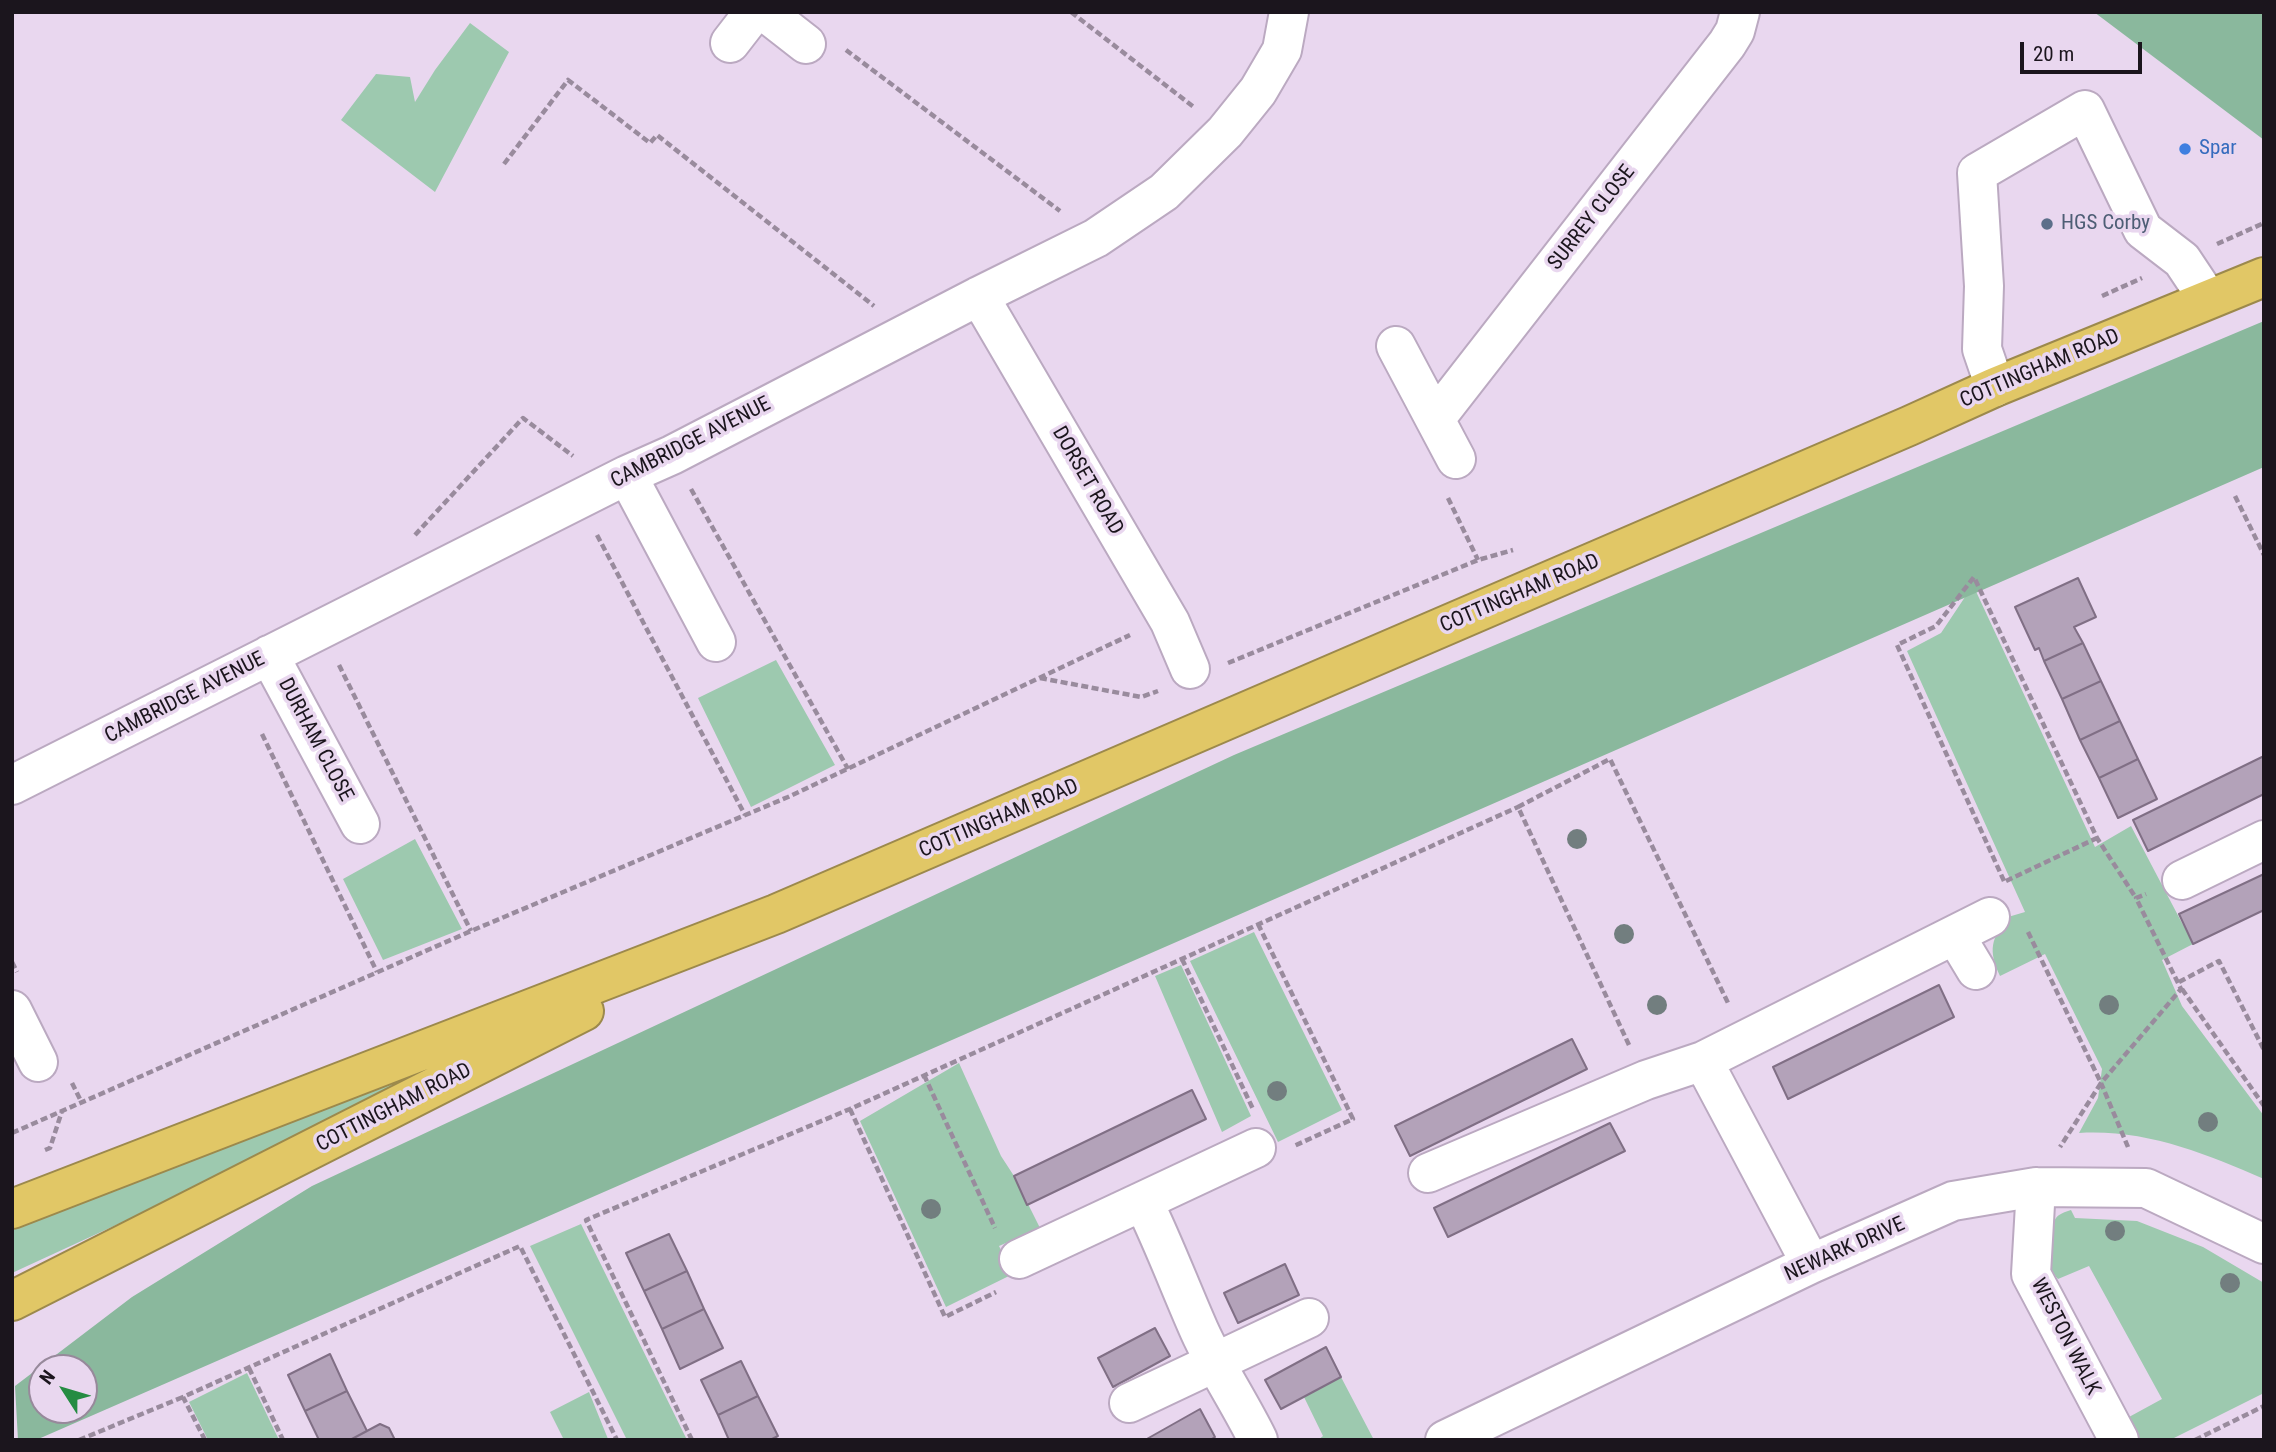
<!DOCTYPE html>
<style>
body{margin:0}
#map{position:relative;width:2276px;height:1452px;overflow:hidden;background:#e9d7ef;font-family:"Roboto Condensed",sans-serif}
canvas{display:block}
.frame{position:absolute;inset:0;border:14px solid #1b151d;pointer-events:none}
.north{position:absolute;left:28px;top:1354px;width:70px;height:70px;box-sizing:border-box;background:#e9d7ef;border:2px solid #97899b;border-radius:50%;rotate:307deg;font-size:19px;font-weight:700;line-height:28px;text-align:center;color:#1b151d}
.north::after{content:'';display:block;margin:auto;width:24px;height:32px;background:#258c42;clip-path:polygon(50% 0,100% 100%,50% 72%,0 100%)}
.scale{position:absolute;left:2020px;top:42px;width:122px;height:32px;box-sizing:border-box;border:4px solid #1b151d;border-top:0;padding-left:9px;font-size:21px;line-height:24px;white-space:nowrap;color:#1b151d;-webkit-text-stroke:5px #e9d7ef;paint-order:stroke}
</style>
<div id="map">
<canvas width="2276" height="1452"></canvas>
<div class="frame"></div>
<div class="north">N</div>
<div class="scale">20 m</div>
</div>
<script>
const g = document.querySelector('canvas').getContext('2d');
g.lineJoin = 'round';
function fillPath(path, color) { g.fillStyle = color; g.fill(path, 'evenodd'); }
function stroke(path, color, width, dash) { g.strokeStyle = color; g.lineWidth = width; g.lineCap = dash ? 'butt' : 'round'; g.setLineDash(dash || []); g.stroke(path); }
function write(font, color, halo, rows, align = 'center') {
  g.font = font + ' "Roboto Condensed",sans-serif'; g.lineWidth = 7; g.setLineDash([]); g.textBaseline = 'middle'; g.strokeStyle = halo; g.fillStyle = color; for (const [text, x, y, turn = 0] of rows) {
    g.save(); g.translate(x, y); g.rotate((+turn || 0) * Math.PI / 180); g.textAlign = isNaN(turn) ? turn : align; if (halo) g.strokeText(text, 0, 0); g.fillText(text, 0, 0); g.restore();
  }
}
fillPath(new Path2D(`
 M470,23L509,52L435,192L341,120L376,74L410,77L415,102L435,70Z
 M1973,585L2095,847L2131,826L2193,944L2162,960L2182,1006L2264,1116V1179C2204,1153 2145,1129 2079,1133L2098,1098L2102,1069L2045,954L2000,976C1988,950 1991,939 2008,917L2025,912L1907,651L1941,633Z
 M776,660L835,765L751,807L698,698Z
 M415,839L462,929L383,960L343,879Z
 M1254,932L1342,1110L1278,1142L1190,961Z
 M1181,965L1251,1116L1222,1132L1155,976Z
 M959,1063L1001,1156L1014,1176L1040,1228L999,1246L1013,1274L946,1307L860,1121Z
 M390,1079L392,1089L153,1208L12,1273V1227Z
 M2071,1210L2075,1218L2137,1221L2203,1247L2264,1283V1393L2170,1440H2134L2128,1424L2129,1417L2162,1399L2089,1266L2058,1279C2045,1266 2044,1233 2056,1218C2059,1214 2065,1212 2071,1210Z
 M581,1224L687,1440H627L530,1246Z
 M247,1373L279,1440H208L189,1402Z
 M1341,1377L1374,1440H1318L1323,1436L1304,1397Z
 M589,1392L608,1439L564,1440L550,1412Z`), '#9dc9af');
fillPath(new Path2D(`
 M2094,12H2264V140Z
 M2264,321V467L36,1440H18L15,1386L132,1297L312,1186L1234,755ZM42,1368H84V1410H42Z`), '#8ab89d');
const building = new Path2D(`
 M2078,578L2096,617L2074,627L2083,643L2044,661L2039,648L2035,650L2015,607Z
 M2083,643L2101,681L2062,699L2044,661Z
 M2101,681L2120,721L2080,740L2062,699Z
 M2120,721L2138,759L2099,778L2080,740Z
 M2264,756V794L2148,851L2133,820Z
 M2138,759L2157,799L2118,818L2099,778Z
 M2264,874V910L2193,944L2179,914Z
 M1939,985L1954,1017L1788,1099L1773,1067Z
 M1572,1039L1587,1069L1410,1156L1395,1126Z
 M1192,1090L1206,1119L1027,1205L1014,1176Z
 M1610,1123L1625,1151L1448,1237L1434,1208Z
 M669,1234L687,1271L644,1291L626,1253Z
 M1285,1264L1299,1295L1238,1323L1224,1293Z
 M687,1271L704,1309L662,1329L644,1291Z
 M704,1309L723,1348L680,1369L662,1329Z
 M1155,1328L1170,1356L1113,1387L1098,1358Z
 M1326,1347L1341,1377L1281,1409L1265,1380Z
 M330,1354L347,1391L305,1411L288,1375Z
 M741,1361L758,1396L718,1415L701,1380Z
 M347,1391L367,1431L350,1440H319L305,1411Z
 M758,1396L778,1436L770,1440H729L718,1415Z
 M1200,1409L1215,1437L1210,1440H1145Z
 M380,1424L389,1428L395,1440H350Z`);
fillPath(building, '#b3a2b9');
stroke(building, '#806f85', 2);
const minor = new Path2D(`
 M765,12L806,44
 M730,43L754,12
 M979,296L1170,622L1190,669
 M1396,346L1456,459
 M1995,387L1982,349L1984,286L1977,173L2085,110L2143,230L2182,260L2208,299
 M1435,419L1727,44L1735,31L1740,12
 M627,475L716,642
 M269,655L360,824
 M12,785L627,475L672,455L979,296L1096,238L1164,192L1225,132L1258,91L1282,50L1289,12
 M2182,880L2264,840
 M1955,935L1976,970
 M12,1010L38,1062
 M1703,1061L1990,917
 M1428,1173L1646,1080L1703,1061L1811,1264
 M2036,1187L2031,1274L2119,1440
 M1143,1201L1256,1148
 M1019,1259L1143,1201C1164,1244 1180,1287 1199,1330C1216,1368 1240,1403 1258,1440
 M1129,1403L1309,1318
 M1445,1440L1811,1264L1953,1201L2036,1187L2146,1188L2264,1244`);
const highway = new Path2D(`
 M12,1209L776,914L1909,426L1995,387L2264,277
 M12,1301L584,1011`);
stroke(minor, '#bba9c1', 42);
stroke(highway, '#9c894c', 42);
stroke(new Path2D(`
 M1071,12L1195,108
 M846,50L1060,211
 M504,164L568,80L650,143L657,135L874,306
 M2217,244L2264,223
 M2102,296L2142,278
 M691,489L848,769
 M2235,496L2264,555
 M1448,498L1478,560
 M415,535L523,418L573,456
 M597,535L745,815
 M1228,663L1478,560L1513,550
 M339,665L471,931
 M1040,678L1141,697L1158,691
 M262,734L377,972
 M2004,881L1897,645L1936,626L1974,577L2097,838L2136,898
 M2006,881L2097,838
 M1258,924L1353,1119L1294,1146
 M2028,932L2101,1083L2060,1147
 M1182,959L1253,1109
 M12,962L17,972
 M2179,982L2219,961L2264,1050
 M2182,989L2264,1106
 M1629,1045L1518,807L1610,759L1729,1005
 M924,1075L995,1228
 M72,1083L81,1101
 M850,1109L945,1317L996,1292
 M12,1133L471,931L788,797L1130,635
 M2128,1147L2101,1083L2181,989L2136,898L2146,894
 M45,1150L50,1148L62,1111
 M249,1368L283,1440
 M79,1440L183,1397
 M205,1440L183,1397L520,1246L617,1440
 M692,1440L586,1220L850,1109L1518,807
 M2195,1440L2264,1406`), '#998b9d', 4.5, [7, 3.5]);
stroke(minor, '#fff', 38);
stroke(highway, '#e1c766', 38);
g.fillStyle = '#727e7f';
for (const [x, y] of [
 [1577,839],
 [1624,934],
 [1657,1005],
 [2109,1005],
 [1277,1091],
 [2208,1122],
 [931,1209],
 [2115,1231],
 [2230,1283]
]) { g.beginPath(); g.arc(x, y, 10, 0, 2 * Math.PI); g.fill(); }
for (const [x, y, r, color] of [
 [2185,149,7,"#3f7fe0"],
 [2047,224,7,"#5c6f8a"]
]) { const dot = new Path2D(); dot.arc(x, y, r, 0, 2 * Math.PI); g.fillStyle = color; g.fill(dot); stroke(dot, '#e9d7ef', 2.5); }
write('21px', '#366cbe', '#e9d7ef', [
 ["Spar",2199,149]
], 'left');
write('21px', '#1b151d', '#e9d7ef', [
 ["SURREY CLOSE",1592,218,-52],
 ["COTTINGHAM ROAD",2040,369,-23],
 ["CAMBRIDGE AVENUE",691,443,-27],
 ["DORSET ROAD",1087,481,60],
 ["COTTINGHAM ROAD",1520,594,-23],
 ["CAMBRIDGE AVENUE",185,698,-27],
 ["DURHAM CLOSE",315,740,62],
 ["COTTINGHAM ROAD",999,819,-23],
 ["COTTINGHAM ROAD",394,1108,-27],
 ["NEWARK DRIVE",1845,1250,-24],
 ["WESTON WALK",2065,1337,63]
]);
write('21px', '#4e5e75', '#e9d7ef', [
 ["HGS Corby",2061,224]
], 'left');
</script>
